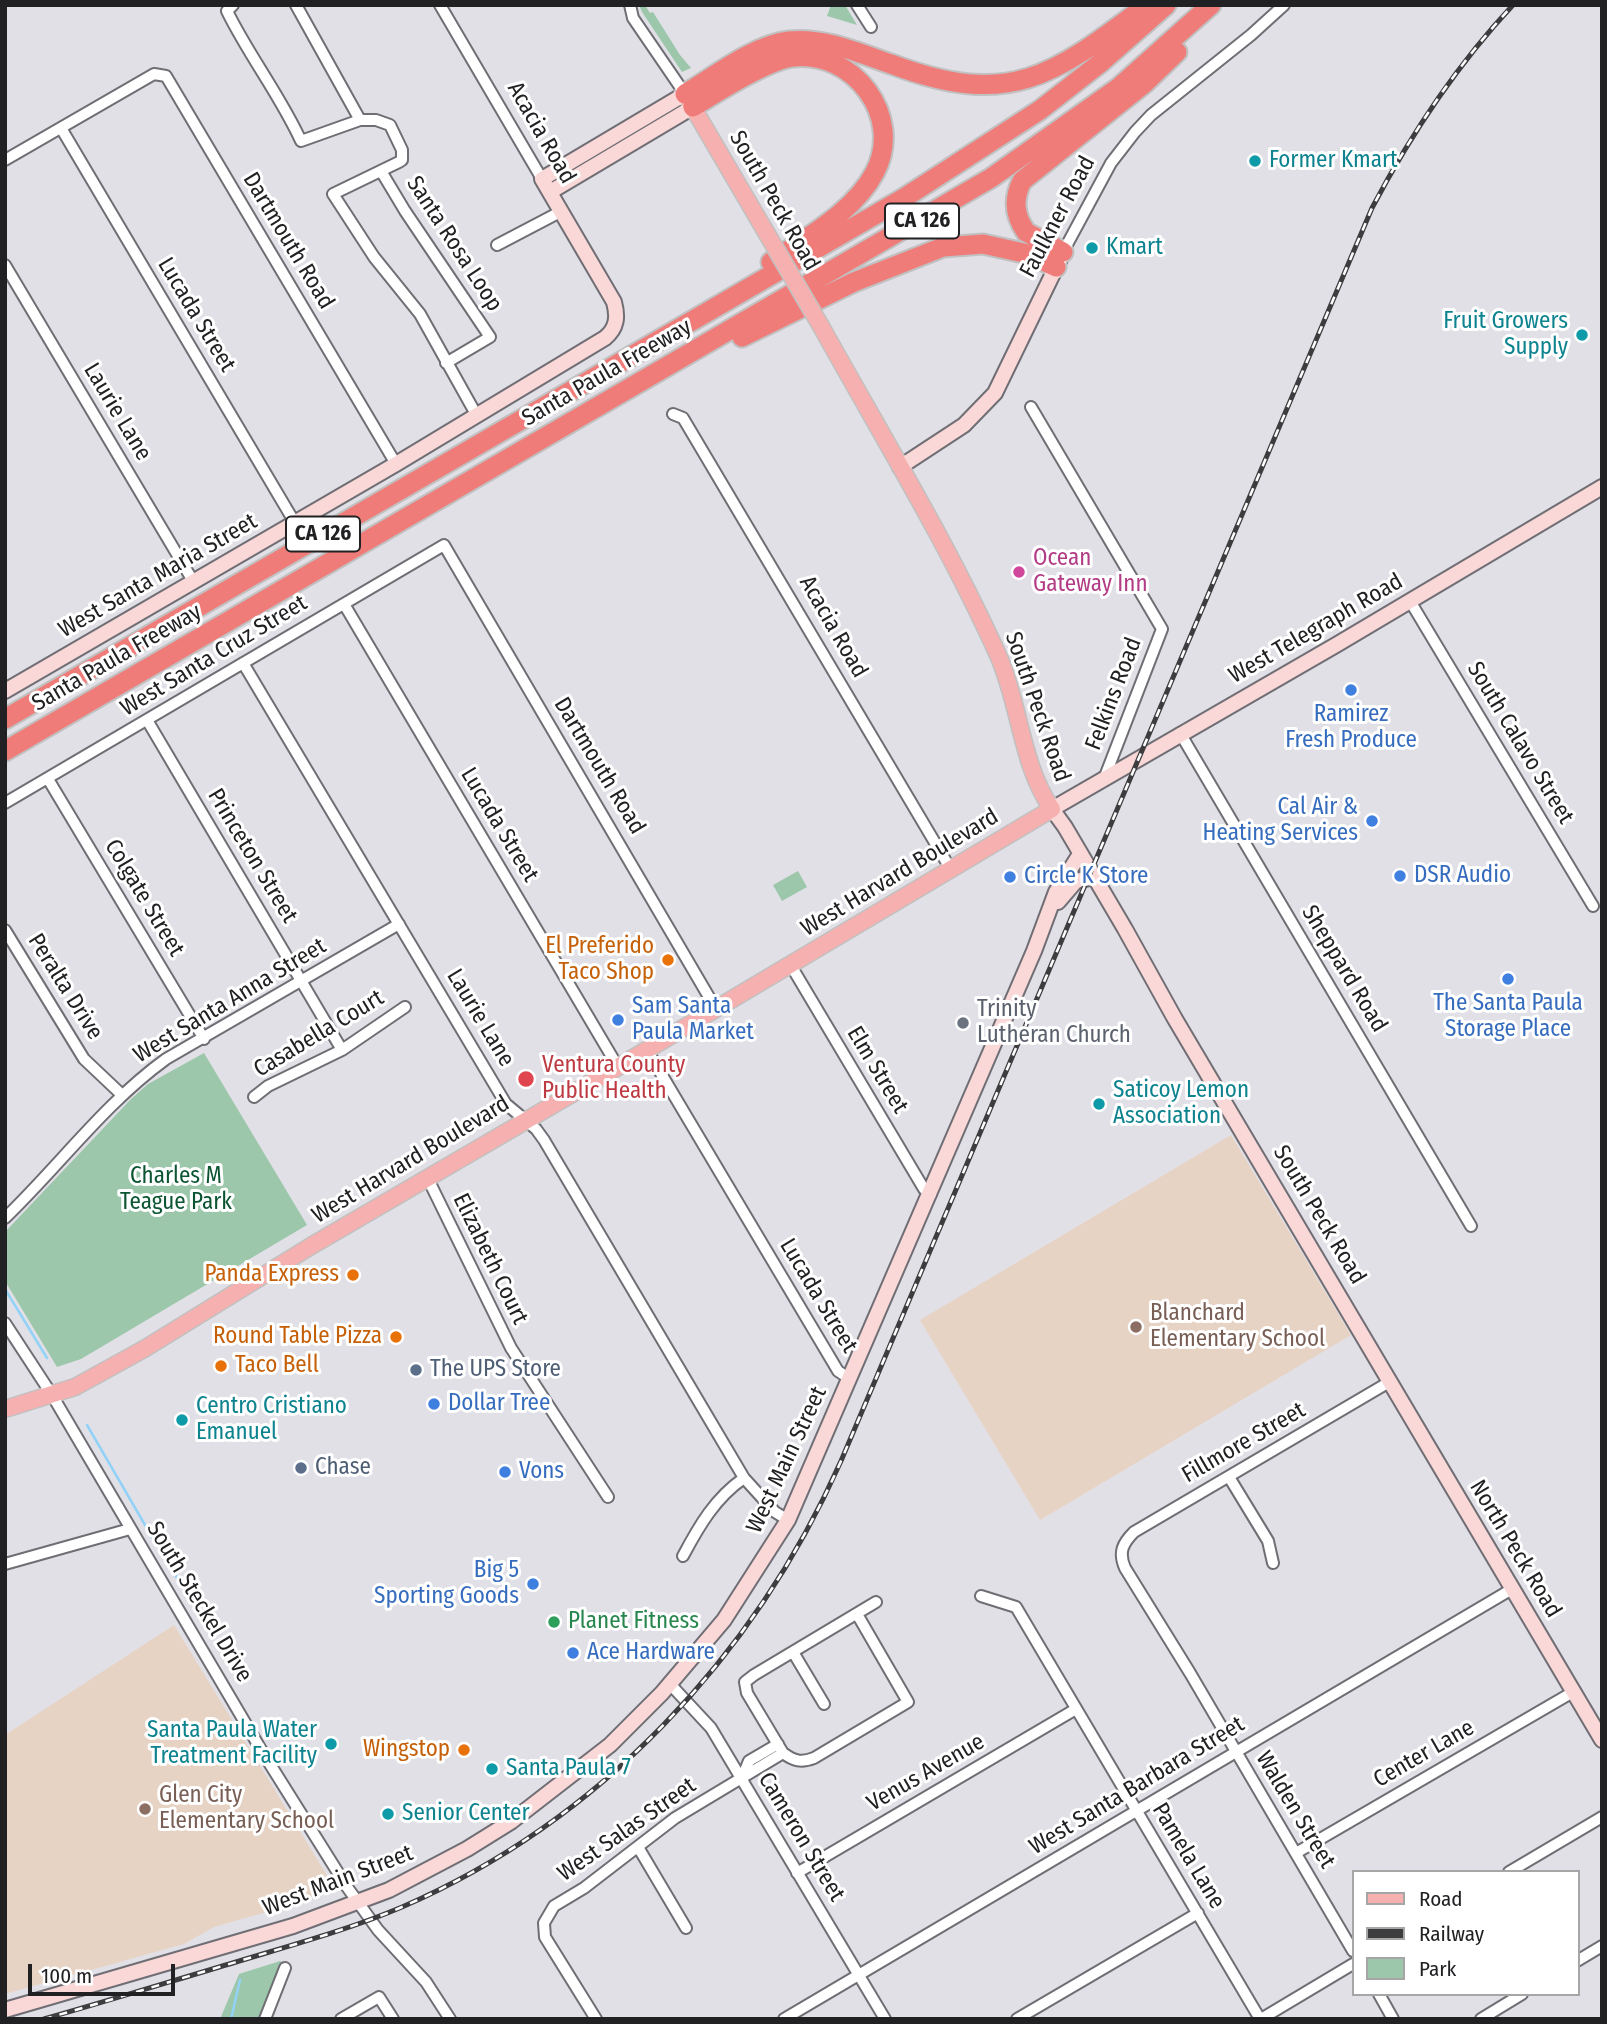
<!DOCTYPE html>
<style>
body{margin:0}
#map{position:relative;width:1607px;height:2024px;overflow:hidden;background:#e2e0e7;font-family:"Fira Sans Condensed",sans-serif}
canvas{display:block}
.frame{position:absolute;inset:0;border:7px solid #212023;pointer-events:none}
.legend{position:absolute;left:1352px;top:1870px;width:228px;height:126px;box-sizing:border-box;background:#fff;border:2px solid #a6a6a7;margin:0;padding:9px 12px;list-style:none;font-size:21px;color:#212023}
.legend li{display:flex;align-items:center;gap:14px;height:35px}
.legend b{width:35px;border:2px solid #a6a6a7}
.scale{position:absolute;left:28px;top:1964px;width:147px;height:32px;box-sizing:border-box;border:4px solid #212023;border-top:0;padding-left:9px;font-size:21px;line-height:24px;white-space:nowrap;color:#212023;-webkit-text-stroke:5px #fff;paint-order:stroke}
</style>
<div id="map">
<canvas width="1607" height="2024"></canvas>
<div class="frame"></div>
<ul class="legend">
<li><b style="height:9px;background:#f6b0af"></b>Road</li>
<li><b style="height:9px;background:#3d3c3f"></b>Railway</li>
<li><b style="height:19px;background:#9cc7ab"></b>Park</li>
</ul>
<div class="scale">100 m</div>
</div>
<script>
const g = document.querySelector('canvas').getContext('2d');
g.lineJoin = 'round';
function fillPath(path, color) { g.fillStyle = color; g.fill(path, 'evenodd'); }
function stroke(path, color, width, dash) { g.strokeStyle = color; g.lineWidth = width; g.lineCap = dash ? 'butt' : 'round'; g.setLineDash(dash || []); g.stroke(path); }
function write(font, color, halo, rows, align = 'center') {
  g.font = font + ' "Fira Sans Condensed",sans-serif'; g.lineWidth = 6; g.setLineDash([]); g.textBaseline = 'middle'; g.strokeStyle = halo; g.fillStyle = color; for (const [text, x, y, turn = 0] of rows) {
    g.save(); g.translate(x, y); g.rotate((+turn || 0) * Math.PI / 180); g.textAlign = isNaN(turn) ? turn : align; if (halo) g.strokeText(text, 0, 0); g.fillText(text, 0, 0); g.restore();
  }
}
fillPath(new Path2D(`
 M1231,1135L1351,1335L1040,1520L920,1320Z
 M174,1625L331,1882L330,1891L312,1899L214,1927L184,1944L5,1994V1735Z`), '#e7d3c4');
fillPath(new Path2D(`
 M639,5H645L650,13L653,12L680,55L691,68L682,72L642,12Z
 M831,5H845L857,25L827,16Z
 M798,871L807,887L782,901L773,885Z
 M204,1053L307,1225L81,1359L57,1367L5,1281V1232L131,1099L148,1084Z
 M280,1961L283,1963L261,2019H220L239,1974Z`), '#9cc7ab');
stroke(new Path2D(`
 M5,1289L47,1358
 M87,1425L152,1537
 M159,1548L204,1622
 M231,2019L240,1980`), '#92d2f7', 2.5);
const street = new Path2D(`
 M233,5L227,11C249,56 280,95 301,141L360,120
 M296,5L360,120H376L390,125L402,150V160L399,162L333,194L374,257L420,314L477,416
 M440,5L542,179
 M630,5L633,18L685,94
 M857,5L871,27
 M61,128L295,523
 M5,160L154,74L166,76L396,464
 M381,171L405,211L490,337L446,363
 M497,245L560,212
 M1063,252L1111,163L1135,132L1151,115L1251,35L1284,5
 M5,265L193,581
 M1031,407L1162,629L1104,779
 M673,414L683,418L950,868
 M1410,601L1593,906
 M344,604L618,1067
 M243,663L506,1104L536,1129L544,1140L744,1478L775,1512L788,1520
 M147,720L342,1050
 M1180,733L1471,1226
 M48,779L204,1039
 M5,803L444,545L716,1009
 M5,930L84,1059L121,1094
 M790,964L924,1189L931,1194
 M647,1050L838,1371L850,1379
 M254,1097L268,1086L342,1050L405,1007
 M428,1179L511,1348L608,1497
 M5,1218C60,1165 104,1104 166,1059L399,924
 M5,1323L52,1395L263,1753L347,1887L378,1930L426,1982L450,2019
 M1229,1477L1268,1541L1273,1563
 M683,1556C699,1526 715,1498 744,1478
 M5,1564L130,1529
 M981,1596L1016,1607L1260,2019
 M857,1614L908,1702L814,1758C801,1763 794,1761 783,1753L747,1693L745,1682L754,1675L876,1602
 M793,1652L824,1704
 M670,1684L711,1728L885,2019
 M742,1778L749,1761L778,1744
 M638,1847L686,1928
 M1296,1853L1573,1692
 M1509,1872L1602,1817
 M797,1873L1076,1709
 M1353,1951L1190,1673L1125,1568C1118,1552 1123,1543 1134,1532L1391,1381
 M1577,1961L1602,1946
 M1379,1994L1393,2019
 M265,2019L285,1968
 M341,2019L379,1997L393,2019
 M596,2019L545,1937L544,1923L554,1906L584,1888L675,1818L783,1753
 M784,2019L1512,1589
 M1017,2019L1198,1913
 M1261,2019L1353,1964
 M1481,2019L1522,1994`);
const secondary = new Path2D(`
 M550,192L693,107
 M900,467L964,425L995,393L1060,259
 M1602,487L1336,645L1052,809L1065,827L1125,929L1175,1019L1602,1740
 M5,691L396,464L605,338C617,328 618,317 614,302L542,179L685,94
 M1058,902L1076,881L1094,877
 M5,2010L293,1926L389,1890L467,1849L512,1821L610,1745L662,1693L724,1620L788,1520L1034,951L1056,892L1080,854`);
const primary = new Path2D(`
 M688,99L767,234
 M5,1409L75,1387L144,1349L311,1246L618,1067L1052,809C1021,765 1020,704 998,655C947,542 882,436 822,328`);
const highway = new Path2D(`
 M685,94C715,76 754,45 789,41C823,37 859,53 891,64C1010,109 1053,76 1147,5
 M693,107C716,93 767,60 793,57C853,50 904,116 875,172C854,212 807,237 771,262
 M1063,252L1026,232C1014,215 1013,199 1022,181L1145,83L1177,52
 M742,337L854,282L943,247L983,244L1028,254L1056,267
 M5,719L904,198L1040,110L1099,64L1166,5
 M5,751L991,178L1118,88L1211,5`);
stroke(street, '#6f6e74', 14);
stroke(secondary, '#6f6e74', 18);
stroke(primary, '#c1c1c1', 19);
stroke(highway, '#c1c1c1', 23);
stroke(street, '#fff', 10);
stroke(secondary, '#fad8d7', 14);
stroke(primary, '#f6b0af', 16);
stroke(highway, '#f07c7a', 19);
const rail = new Path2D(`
 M44,2019C108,2001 172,1981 236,1962C292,1945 348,1930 402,1907C600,1821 754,1657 841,1461L1372,208C1411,134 1456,66 1513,5`);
stroke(rail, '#3d3c3f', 5);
stroke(rail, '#fff', 2.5, [8]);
const primaryBridge = new Path2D(`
 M767,234L822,328`);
stroke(primaryBridge, '#c1c1c1', 19, []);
stroke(primaryBridge, '#f6b0af', 16);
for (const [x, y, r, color] of [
 [1255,161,7,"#0f9aa8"],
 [1092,248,7,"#0f9aa8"],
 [1582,335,7,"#0f9aa8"],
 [1019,572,7,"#d1479c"],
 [1351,690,7,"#3f7fe0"],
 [1372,821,7,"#3f7fe0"],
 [1400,876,7,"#3f7fe0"],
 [1010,877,7,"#3f7fe0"],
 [668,960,7,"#e8710a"],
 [1508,979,7,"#3f7fe0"],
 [618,1020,7,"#3f7fe0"],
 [963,1023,7,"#6b7280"],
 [526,1079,9,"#e0444e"],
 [1099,1104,7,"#0f9aa8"],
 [353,1275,7,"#e8710a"],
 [1136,1327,7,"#8d6e63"],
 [396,1337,7,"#e8710a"],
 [221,1366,7,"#e8710a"],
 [416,1370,7,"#5c6f8a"],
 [434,1404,7,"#3f7fe0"],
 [182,1420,7,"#0f9aa8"],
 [301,1468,7,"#5c6f8a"],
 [505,1472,7,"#3f7fe0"],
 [533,1584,7,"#3f7fe0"],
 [554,1622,7,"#2e9e5b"],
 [573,1653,7,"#3f7fe0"],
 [331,1744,7,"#0f9aa8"],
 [464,1750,7,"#e8710a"],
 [492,1769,7,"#0f9aa8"],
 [145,1809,7,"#8d6e63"],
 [388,1814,7,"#0f9aa8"]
]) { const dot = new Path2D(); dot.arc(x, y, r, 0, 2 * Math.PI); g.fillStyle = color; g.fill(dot); stroke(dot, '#fff', 2.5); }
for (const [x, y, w] of [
 [922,221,74],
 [323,534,74]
]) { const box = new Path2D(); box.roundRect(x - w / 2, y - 17.5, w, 35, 5); g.fillStyle = '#fff'; g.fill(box); stroke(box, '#212023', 2); }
write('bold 21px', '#212023', null, [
 ["CA 126",922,221],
 ["CA 126",323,534]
]);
write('23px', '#212023', '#fff', [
 ["Acacia Road",541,133,60],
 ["South Peck Road",774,201,60],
 ["Faulkner Road",1058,217,-62],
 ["Dartmouth Road",288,241,59],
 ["Santa Rosa Loop",454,244,57],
 ["Lucada Street",196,315,59],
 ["Santa Paula Freeway",607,373,-30],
 ["Laurie Lane",117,412,59],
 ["West Santa Maria Street",158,576,-30],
 ["Acacia Road",833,627,60],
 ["West Telegraph Road",1316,629,-30],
 ["West Santa Cruz Street",214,656,-31],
 ["Santa Paula Freeway",117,658,-30],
 ["Felkins Road",1114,694,-69],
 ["South Peck Road",1037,707,71],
 ["South Calavo Street",1520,743,59],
 ["Dartmouth Road",599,766,59],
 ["Lucada Street",499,825,59],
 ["Princeton Street",252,856,59],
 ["West Harvard Boulevard",900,873,-31],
 ["Colgate Street",144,898,59],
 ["Sheppard Road",1344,969,59],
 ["Peralta Drive",65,987,58],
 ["West Santa Anna Street",230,1001,-31],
 ["Laurie Lane",480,1018,59],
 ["Casabella Court",319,1034,-31],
 ["Elm Street",877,1070,59],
 ["West Harvard Boulevard",411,1160,-31],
 ["South Peck Road",1319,1215,59],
 ["Elizabeth Court",490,1259,64],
 ["Lucada Street",818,1296,59],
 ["Fillmore Street",1244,1443,-30],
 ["West Main Street",787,1460,-65],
 ["North Peck Road",1515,1549,59],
 ["South Steckel Drive",199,1602,59],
 ["Center Lane",1424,1754,-30],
 ["Venus Avenue",926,1773,-30],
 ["West Santa Barbara Street",1137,1786,-31],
 ["Walden Street",1295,1810,59],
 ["West Salas Street",627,1830,-35],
 ["Cameron Street",801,1837,59],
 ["Pamela Lane",1188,1856,59],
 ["West Main Street",338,1881,-21]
]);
write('23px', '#0d838f', '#fff', [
 ["Former Kmart",1269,161],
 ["Kmart",1106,248],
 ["Fruit Growers",1568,322,"right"],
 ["Supply",1568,348,"right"],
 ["Saticoy Lemon",1113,1091],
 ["Association",1113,1117],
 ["Centro Cristiano",196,1407],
 ["Emanuel",196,1433],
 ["Santa Paula Water",317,1731,"right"],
 ["Treatment Facility",317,1757,"right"],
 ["Santa Paula 7",506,1769],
 ["Senior Center",402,1814]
], 'left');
write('23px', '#b23c85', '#fff', [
 ["Ocean",1033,559],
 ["Gateway Inn",1033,585]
], 'left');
write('23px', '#366cbe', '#fff', [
 ["Ramirez",1351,715,"center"],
 ["Fresh Produce",1351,741,"center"],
 ["Cal Air &",1358,808,"right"],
 ["Heating Services",1358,834,"right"],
 ["DSR Audio",1414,876],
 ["Circle K Store",1024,877],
 ["The Santa Paula",1508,1004,"center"],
 ["Storage Place",1508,1030,"center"],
 ["Sam Santa",632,1007],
 ["Paula Market",632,1033],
 ["Dollar Tree",448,1404],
 ["Vons",519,1472],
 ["Big 5",519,1571,"right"],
 ["Sporting Goods",519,1597,"right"],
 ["Ace Hardware",587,1653]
], 'left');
write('23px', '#c56008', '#fff', [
 ["El Preferido",654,947],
 ["Taco Shop",654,973],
 ["Panda Express",339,1275],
 ["Round Table Pizza",382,1337],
 ["Taco Bell",235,1366,"left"],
 ["Wingstop",450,1750]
], 'right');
write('23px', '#5b616d', '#fff', [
 ["Trinity",977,1010],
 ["Lutheran Church",977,1036]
], 'left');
write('23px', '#be3a42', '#fff', [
 ["Ventura County",542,1066],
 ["Public Health",542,1092]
], 'left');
write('23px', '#0c5532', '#fff', [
 ["Charles M",176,1177],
 ["Teague Park",176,1203]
]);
write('23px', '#785e54', '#fff', [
 ["Blanchard",1150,1314],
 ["Elementary School",1150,1340],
 ["Glen City",159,1796],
 ["Elementary School",159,1822]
], 'left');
write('23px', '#4e5e75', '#fff', [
 ["The UPS Store",430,1370],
 ["Chase",315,1468]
], 'left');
write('23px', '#27864d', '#fff', [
 ["Planet Fitness",568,1622]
], 'left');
</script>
